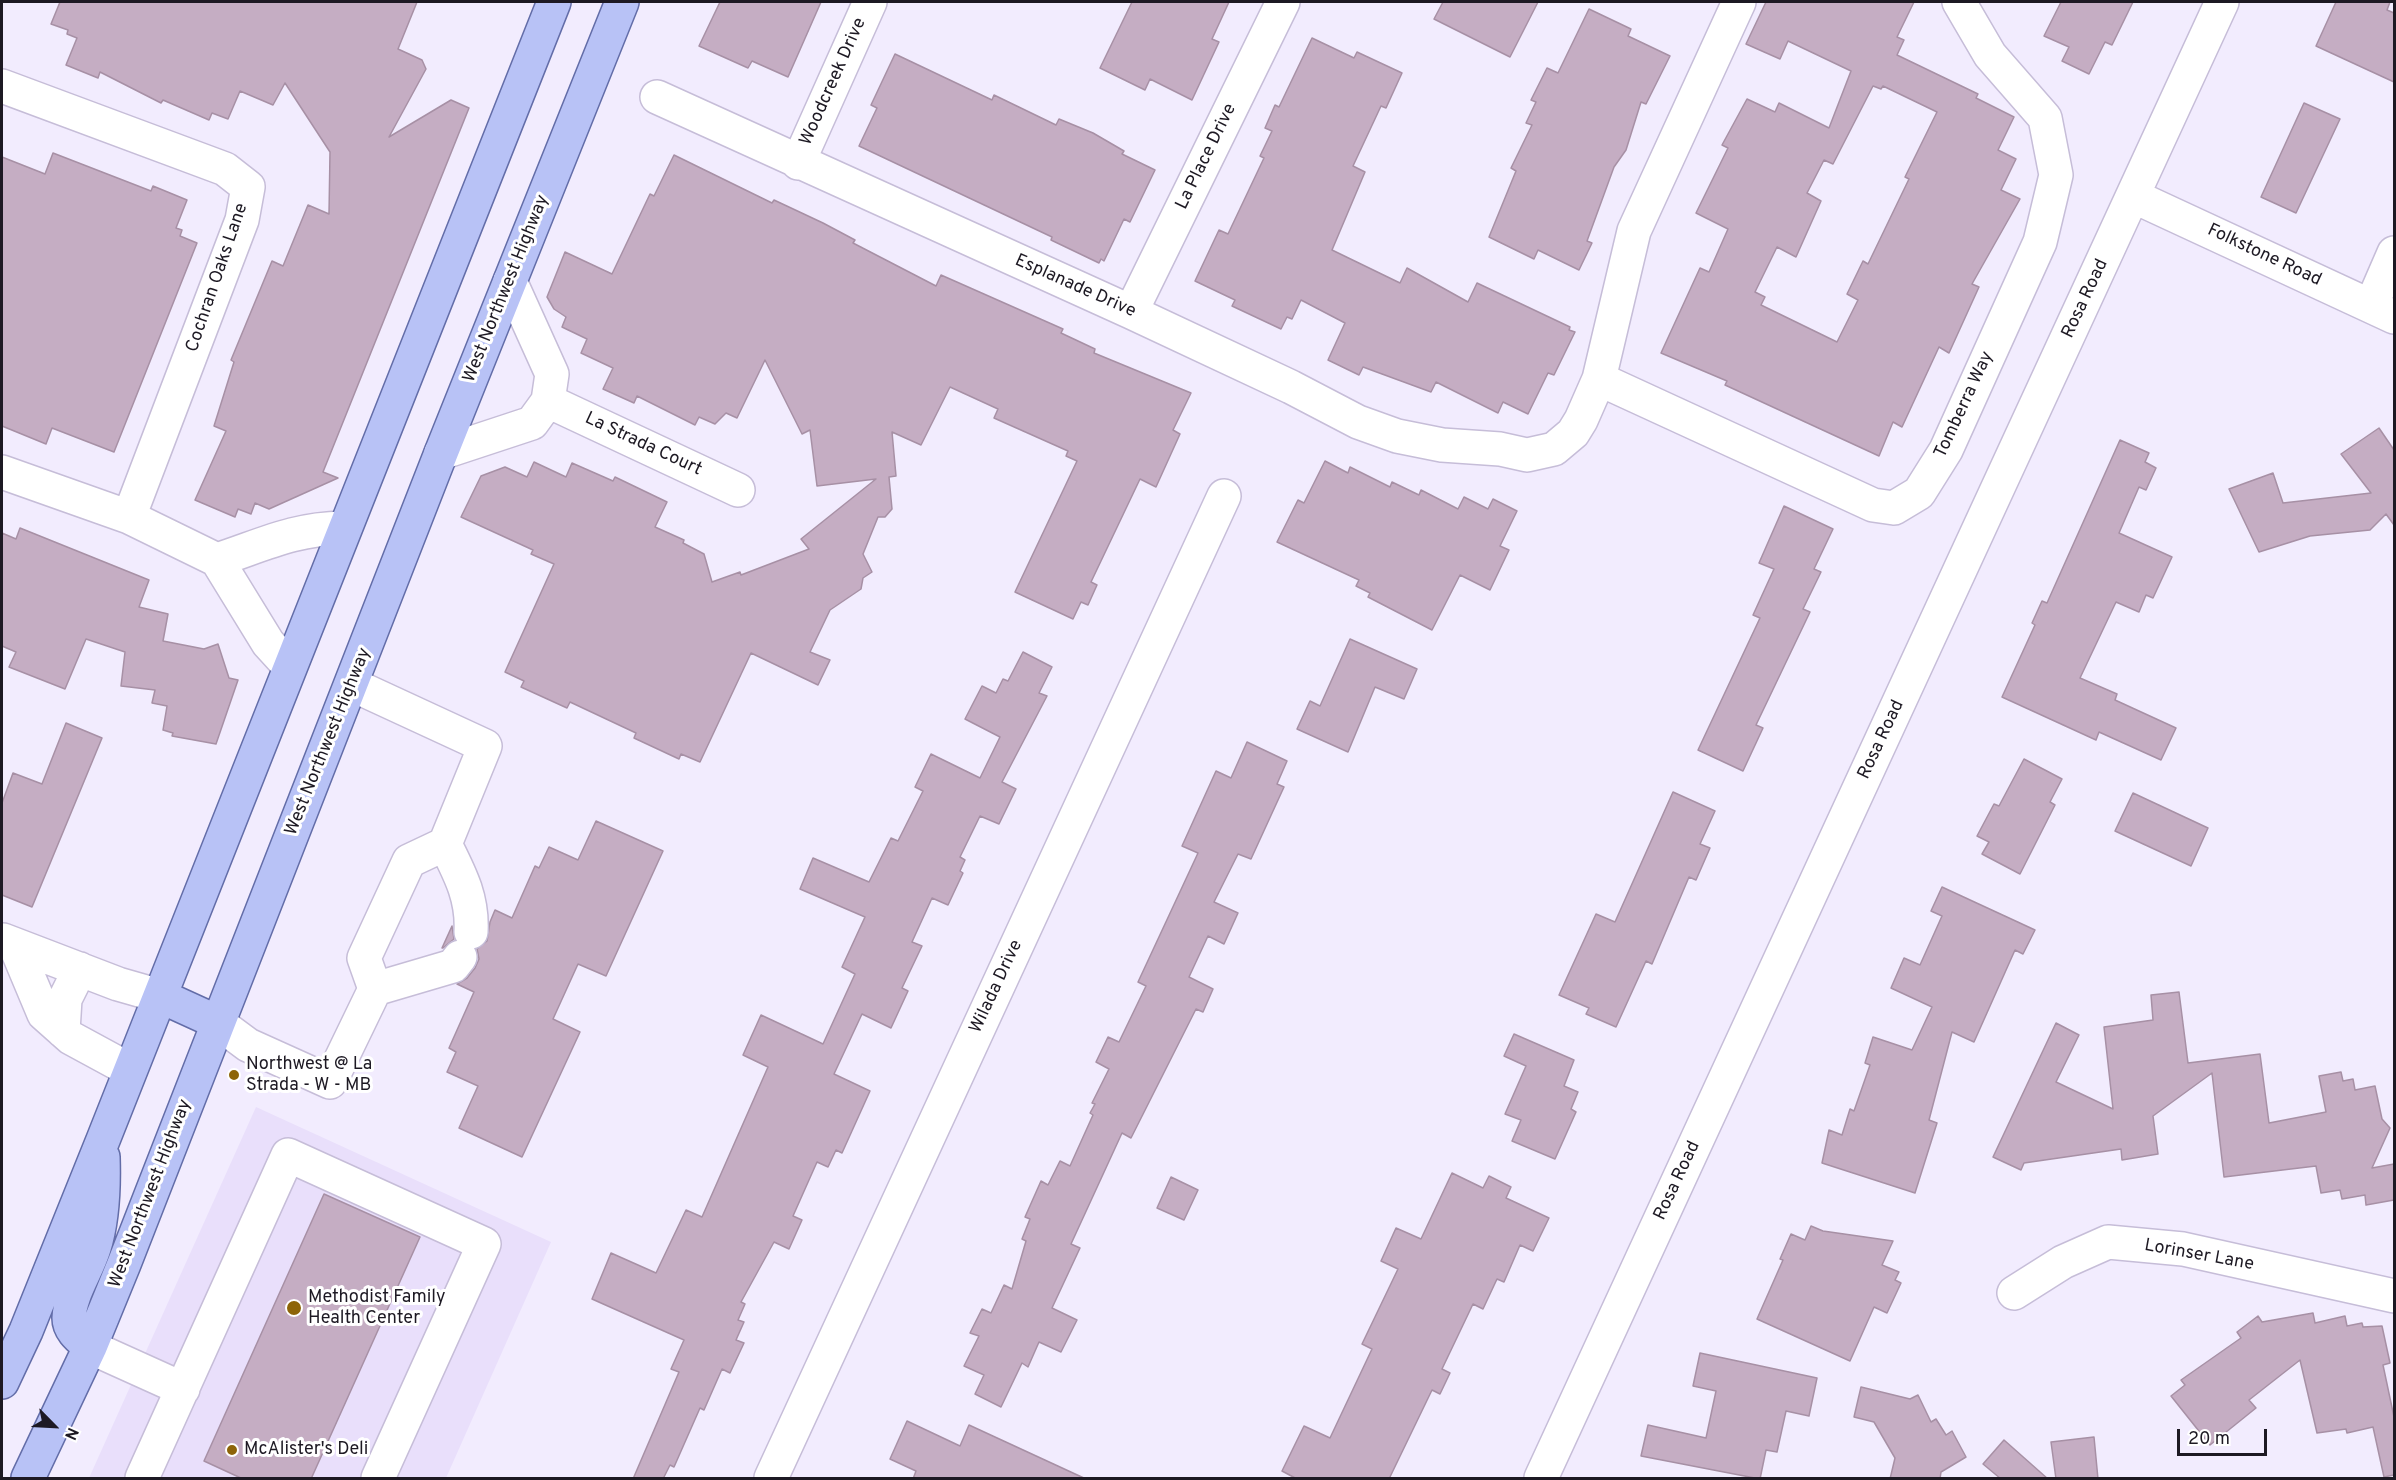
<!DOCTYPE html>
<style>
body{margin:0}
#map{position:relative;width:2396px;height:1480px;overflow:hidden;background:#f2ecfe;font-family:Overpass,sans-serif}
canvas{display:block}
.frame{position:absolute;inset:0;border:3px solid #1d1923;pointer-events:none}
.north{position:absolute;left:24px;top:1396px;width:60px;height:60px;-webkit-text-stroke:4px #fff;paint-order:stroke;rotate:114deg;font-size:16px;font-weight:700;line-height:24px;text-align:center;color:#1d1923}
.north::after{content:'';display:block;margin:auto;width:21px;height:27px;background:#1d1923;clip-path:polygon(50% 0,100% 100%,50% 72%,0 100%)}
.scale{position:absolute;left:2177px;top:1429px;width:90px;height:27px;box-sizing:border-box;border:3px solid #1d1923;border-top:0;padding-left:8px;font-size:18px;line-height:21px;white-space:nowrap;color:#1d1923;-webkit-text-stroke:4px #fff;paint-order:stroke}
</style>
<div id="map">
<canvas width="2396" height="1480"></canvas>
<div class="frame"></div>
<div class="north">N</div>
<div class="scale">20 m</div>
</div>
<script>
const g = document.querySelector('canvas').getContext('2d');
g.lineJoin = 'round';
function fillPath(path, color) { g.fillStyle = color; g.fill(path, 'evenodd'); }
function stroke(path, color, width, dash) { g.strokeStyle = color; g.lineWidth = width; g.lineCap = dash ? 'butt' : 'round'; g.setLineDash(dash || []); g.stroke(path); }
function write(font, color, halo, rows, align = 'center') {
  g.font = font + ' Overpass,sans-serif'; g.lineWidth = 6; g.setLineDash([]); g.textBaseline = 'middle'; g.strokeStyle = halo; g.fillStyle = color; for (const [text, x, y, turn = 0] of rows) {
    g.save(); g.translate(x, y); g.rotate((+turn || 0) * Math.PI / 180); g.textAlign = isNaN(turn) ? turn : align; if (halo) g.strokeText(text, 0, 0); g.fillText(text, 0, 0); g.restore();
  }
}
fillPath(new Path2D(`
 M256,1107L551,1242L446,1478H89Z`), '#e9dffb');
const building = new Path2D(`
 M60,2H417L398,49L422,60L426,69L389,137L451,100L469,108L323,472L338,478L269,509L255,503L251,514L238,509L235,517L195,500L226,431L214,426L234,362L231,360L272,261L283,266L308,205L329,214L330,152L285,83L273,105L240,91L228,119L212,113L209,120L163,100L161,103L100,72L98,78L66,65L77,38L67,34L68,30L51,24Z
 M720,2H821L788,77L752,61L748,68L699,46Z
 M1132,2H1229L1212,39L1219,42L1192,100L1150,79L1145,90L1100,68Z
 M1443,2H1538L1510,57L1434,19Z
 M1766,2H1914L1897,37L1904,40L1897,55L1978,94L1976,98L2014,117L1998,150L2016,159L2001,190L2020,199L1972,284L1979,287L1949,353L1939,347L1902,427L1893,422L1879,456L1725,385L1727,381L1661,353L1700,268L1709,272L1728,229L1696,213L1728,148L1722,145L1747,99L1775,112L1779,103L1829,128L1851,71L1788,41L1780,59L1746,44ZM1873,86L1881,89L1883,86L1937,112L1905,177L1909,179L1868,264L1863,261L1847,294L1858,300L1837,342L1761,305L1765,297L1755,292L1777,247L1796,257L1821,201L1807,193L1824,160L1833,164Z
 M2061,2H2133L2112,45L2105,42L2089,74L2062,61L2069,47L2044,36Z
 M2336,2H2390L2387,10L2394,13V82L2316,46Z
 M1589,9L1631,29L1628,36L1670,56L1646,104L1641,102L1626,150L1614,167L1587,241L1592,243L1579,270L1538,250L1534,259L1489,237L1516,171L1511,168L1532,125L1526,123L1536,102L1531,100L1547,68L1558,73Z
 M1312,38L1354,58L1357,52L1402,73L1386,108L1381,106L1353,166L1365,172L1332,250L1400,283L1407,268L1468,302L1477,283L1570,327L1569,330L1575,332L1554,375L1548,373L1528,414L1503,402L1498,413L1436,382L1431,392L1363,367L1359,375L1328,360L1345,323L1301,300L1292,319L1287,317L1281,329L1232,306L1235,300L1195,281L1219,230L1228,234L1264,158L1260,156L1272,131L1265,128L1275,105L1279,107Z
 M895,54L992,100L994,95L1056,125L1059,119L1093,133L1124,151L1122,154L1155,170L1130,222L1124,219L1104,261L1101,259L1099,263L1051,240L1052,237L859,146L877,108L871,105Z
 M2304,103L2340,119L2296,213L2261,197Z
 M53,153L151,191L153,186L187,200L176,228L182,230L180,236L197,243L114,452L52,428L46,444L2,426V157L45,174Z
 M674,155L772,203L774,200L823,223L855,240L853,243L936,286L941,275L1063,329L1061,333L1095,349L1094,353L1191,393L1173,430L1180,434L1156,487L1140,479L1091,582L1097,585L1088,605L1081,602L1073,619L1015,592L1077,461L1066,456L1068,451L994,418L998,409L950,387L921,445L892,432L896,476L889,477L892,509L885,517H878L863,554L872,572L863,578L861,589L830,610L810,652L830,660L818,685L751,653L700,762L681,754L679,759L634,738L636,733L570,702L567,708L521,687L524,681L505,672L554,564L531,554L533,550L461,517L481,476L505,467L527,477L534,462L566,477L572,463L613,481L615,477L667,502L655,527L684,540L683,543L704,554L712,582L740,572L741,575L809,549L801,539L876,479L817,486L810,430L802,434L765,360L737,418L726,413L715,424L699,417L695,425L637,396L634,403L603,389L613,368L581,353L587,339L562,327L566,317L554,309L547,297L565,252L612,274L650,194L654,196Z
 M2379,428L2394,450V525L2386,514L2370,530L2310,536L2259,552L2229,489L2273,473L2283,503L2371,493L2341,454Z
 M2120,440L2149,453L2145,462L2156,468L2146,490L2139,487L2119,533L2172,557L2153,598L2146,595L2139,612L2116,602L2080,678L2117,694L2115,700L2176,728L2161,760L2099,732L2096,740L2002,697L2035,625L2032,623L2042,601L2047,603Z
 M1325,461L1348,473L1350,467L1390,487L1392,482L1419,495L1421,490L1458,509L1464,497L1488,509L1493,499L1517,511L1500,546L1509,550L1490,590L1460,575L1432,630L1368,597L1370,593L1356,586L1359,580L1277,542L1298,500L1304,503Z
 M1784,506L1833,529L1814,569L1821,572L1803,609L1810,612L1756,725L1763,728L1743,771L1698,750L1760,618L1753,615L1774,569L1759,563Z
 M20,528L149,580L139,607L168,614L163,641L204,649L218,644L229,678L238,680L216,744L172,736L173,733L163,730L167,706L152,703L155,690L121,686L125,652L86,639L65,689L9,667L16,652L2,646V533L16,539Z
 M1350,639L1417,669L1404,699L1375,687L1348,752L1297,729L1310,701L1320,706Z
 M1023,652L1052,667L1039,693L1047,696L1002,782L1016,789L999,824L980,816L960,857L965,860L960,871L963,873L948,905L932,898L912,942L922,946L902,988L908,991L891,1028L862,1014L834,1074L870,1091L842,1153L836,1150L828,1167L817,1162L793,1216L802,1220L789,1249L774,1242L741,1302L745,1304L738,1320L744,1322L736,1340L744,1343L730,1373L722,1369L704,1410L700,1408L674,1467L670,1465L663,1479H633L679,1372L671,1369L684,1340L592,1299L611,1253L656,1273L686,1210L702,1217L768,1067L743,1055L761,1015L823,1044L855,974L842,967L865,917L800,889L813,858L869,882L891,838L898,841L923,791L915,787L931,754L980,778L1000,737L965,719L982,686L996,693L1003,679L1008,681Z
 M66,723L102,738L32,907L2,895V803L13,773L42,784Z
 M1247,742L1287,761L1277,784L1284,787L1251,859L1238,854L1214,902L1238,913L1224,944L1208,936L1189,977L1213,989L1203,1012L1196,1009L1131,1138L1122,1133L1071,1244L1080,1248L1052,1308L1077,1320L1061,1352L1039,1342L1028,1367L1022,1363L1001,1407L975,1394L984,1375L964,1366L979,1336L970,1333L982,1309L991,1313L1004,1285L1012,1289L1026,1241L1022,1239L1030,1219L1025,1217L1041,1181L1048,1185L1060,1161L1070,1166L1093,1115L1090,1113L1095,1104L1092,1103L1109,1069L1096,1062L1108,1037L1119,1042L1146,986L1138,982L1198,853L1182,846L1216,771L1231,778Z
 M2024,759L2062,779L2050,802L2055,805L2020,874L1982,854L1989,842L1977,836L1994,804L1999,806Z
 M1673,792L1715,811L1700,844L1710,848L1696,880L1689,877L1652,964L1646,961L1616,1027L1586,1014L1589,1008L1559,995L1596,914L1615,922Z
 M2133,793L2208,828L2191,866L2115,831Z
 M596,821L663,851L606,976L578,964L553,1019L580,1032L522,1157L459,1128L478,1086L447,1072L456,1052L449,1048L474,992L457,984L467,978L475,968L479,959L477,949L487,941L490,922L495,910L512,918L535,866L539,868L549,847L578,860Z
 M1942,887L2035,930L2023,954L2015,950L1974,1042L1952,1032L1929,1120L1937,1123L1915,1193L1822,1163L1829,1130L1842,1135L1850,1109L1854,1111L1870,1065L1865,1063L1873,1037L1912,1050L1932,1007L1891,988L1904,958L1920,965L1942,916L1931,911Z
 M452,926L454,939L443,948H442Z
 M2179,992L2188,1063L2260,1054L2269,1123L2326,1112L2319,1076L2341,1072L2343,1081L2353,1079L2355,1090L2375,1086L2382,1119L2390,1128L2372,1168L2394,1164V1200L2366,1205L2365,1195L2342,1199L2340,1190L2321,1193L2316,1166L2224,1177L2212,1073L2153,1116L2158,1154L2122,1160L2121,1149L2024,1163L2021,1170L1993,1157L2056,1023L2079,1035L2056,1082L2113,1109L2104,1027L2153,1020L2151,995Z
 M1514,1034L1574,1060L1564,1086L1578,1092L1571,1109L1576,1112L1555,1159L1512,1141L1521,1120L1505,1114L1526,1066L1504,1056Z
 M1452,1173L1483,1188L1489,1176L1511,1187L1506,1198L1549,1218L1533,1251L1520,1245L1504,1282L1497,1279L1483,1309L1473,1304L1442,1369L1450,1373L1440,1394L1432,1390L1389,1479H1297L1282,1471L1304,1426L1330,1438L1372,1349L1362,1344L1398,1269L1381,1261L1396,1228L1421,1239Z
 M1171,1177L1198,1190L1184,1220L1157,1208Z
 M324,1194L420,1237L311,1479H243L204,1461Z
 M1811,1226L1823,1231L1893,1241L1882,1265L1899,1272L1895,1280L1901,1283L1887,1313L1874,1307L1850,1361L1757,1319L1783,1260L1780,1259L1791,1234L1805,1240Z
 M2313,1313L2315,1323L2345,1316L2347,1326L2362,1323L2363,1327L2382,1326L2390,1363L2383,1365L2394,1417V1475L2384,1477L2373,1427L2347,1433L2346,1429L2317,1433L2300,1360L2249,1400L2256,1408L2210,1445L2171,1396L2185,1385L2181,1380L2241,1338L2237,1332L2258,1316L2262,1322Z
 M1700,1353L1817,1378L1809,1416L1786,1411L1777,1452L1766,1450L1760,1479L1641,1456L1648,1425L1706,1438L1716,1391L1693,1386Z
 M1861,1387L1910,1399L1918,1395L1931,1422L1936,1419L1946,1435L1952,1431L1966,1457L1941,1472L1940,1479H1890L1895,1458L1874,1422L1854,1417Z
 M907,1421L960,1446L969,1425L1086,1479H913L916,1471L890,1459Z
 M2094,1437L2098,1479H2056L2051,1442Z
 M2004,1440L2048,1479H2001L1983,1464Z`);
fillPath(building, '#c5adc3');
stroke(building, '#a790a5', 1.5);
const minor = new Path2D(`
 M2,86L225,169L248,187L242,220L129,517
 M657,97L1131,312L1291,387L1358,422L1397,436L1442,445L1500,449L1527,455L1554,449L1573,433L1581,420L1599,379L1634,231L1739,2
 M798,163L870,2
 M2133,196L2394,317
 M2371,306L2394,253
 M1131,312L1283,2
 M1599,379L1873,505L1894,508L1919,493L1946,450L2040,242L2056,175L2045,118L1990,55L1959,2
 M548,401L738,490
 M441,453L532,423L548,401L552,374L510,281
 M2,472L129,517L217,560L268,643L289,666
 M217,560C263,545 293,529 343,528
 M445,844C460,874 473,898 471,932
 M3,940L118,984L160,996
 M15,945L44,1014L71,1038L130,1070
 M375,989L453,966L460,957
 M217,1022L248,1045L330,1082L375,989L364,958L409,861L445,844L485,746L353,685
 M63,1031L65,999L80,969
 M2014,1293L2063,1262L2108,1242L2183,1249L2394,1296
 M90,1347L183,1389
 M142,1478L288,1155L484,1244L378,1478
 M771,1478L1224,496
 M1541,1478L2222,2`);
const major = new Path2D(`
 M160,996L217,1022
 M90,1347C81,1339 69,1331 69,1318C70,1294 87,1271 94,1248C103,1219 104,1188 103,1157
 M2,1382L26,1331L103,1140L554,2
 M28,1478L90,1347L124,1264L441,453L622,2`);
stroke(minor, '#c6bdd8', 36);
stroke(major, '#636da8', 36);
stroke(minor, '#fff', 33);
stroke(major, '#b8c2f6', 33);
for (const [x, y, r, color] of [
 [234,1075,6,"#8d6408"],
 [294,1308,8,"#8d6408"],
 [232,1450,6,"#8d6408"]
]) { const dot = new Path2D(); dot.arc(x, y, r, 0, 2 * Math.PI); g.fillStyle = color; g.fill(dot); stroke(dot, '#fff', 2); }
write('18px', '#1d1923', '#fff', [
 ["Woodcreek Drive",834,82,-66],
 ["La Place Drive",1207,157,-64],
 ["Folkstone Road",2264,256,25],
 ["Cochran Oaks Lane",218,278,-71],
 ["Esplanade Drive",1075,287,24],
 ["West Northwest Highway",507,289,-68],
 ["Rosa Road",2086,299,-65],
 ["Tomberra Way",1965,405,-65],
 ["La Strada Court",643,445,25],
 ["Rosa Road",1882,740,-65],
 ["West Northwest Highway",329,742,-68],
 ["Wilada Drive",997,987,-65],
 ["Rosa Road",1678,1181,-65],
 ["West Northwest Highway",151,1194,-69],
 ["Lorinser Lane",2199,1256,10]
]);
write('18px', '#1d1923', '#fff', [
 ["Northwest @ La",246,1065],
 ["Strada - W - MB",246,1086],
 ["Methodist Family",308,1298],
 ["Health Center",308,1319],
 ["McAlister's Deli",244,1450]
], 'left');
</script>
